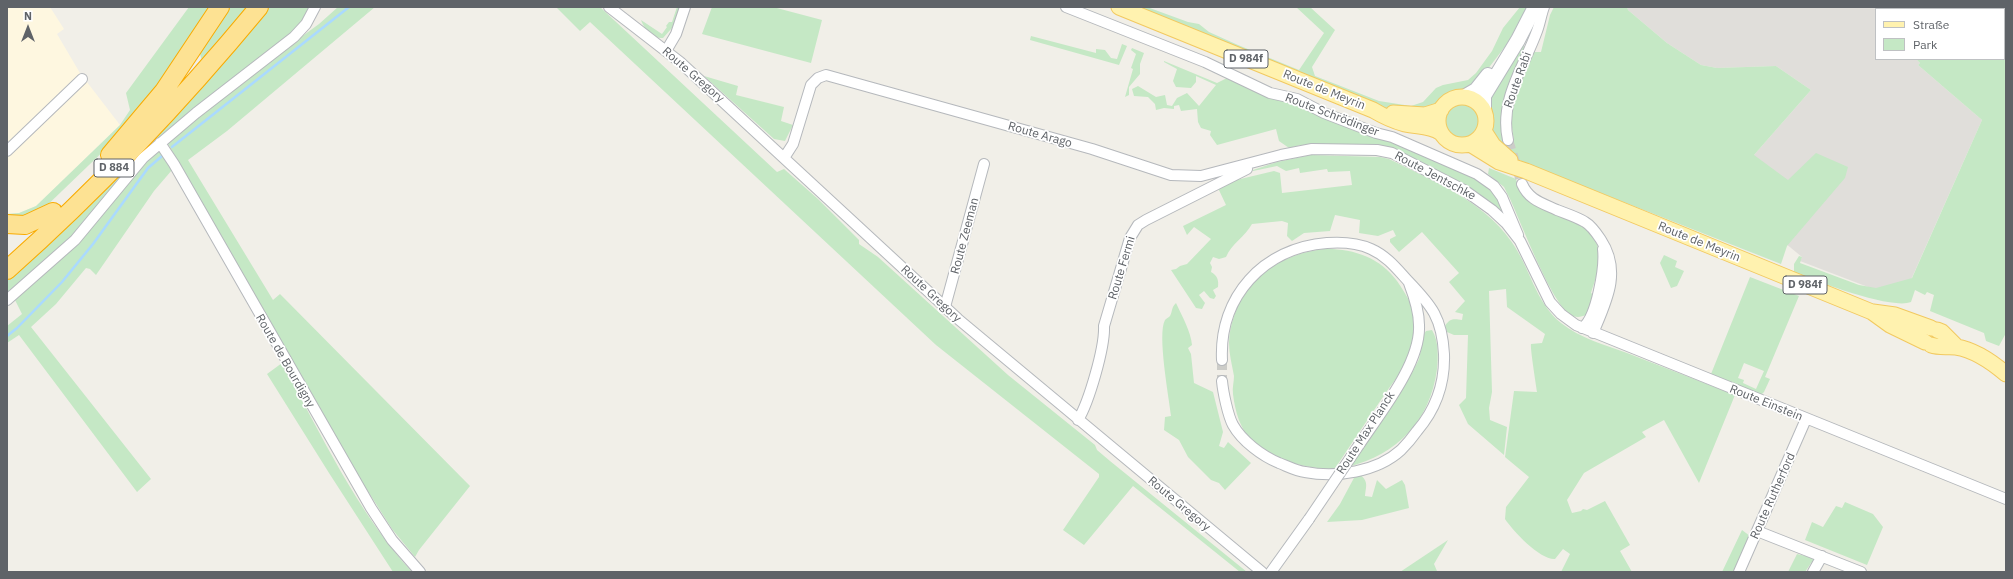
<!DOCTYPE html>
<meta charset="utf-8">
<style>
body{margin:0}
#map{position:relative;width:2013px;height:579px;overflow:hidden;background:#f1efe8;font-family:"IBM Plex Sans",sans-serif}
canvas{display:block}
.frame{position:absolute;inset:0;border:8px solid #5f6368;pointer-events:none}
.legend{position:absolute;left:1875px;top:8px;width:130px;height:52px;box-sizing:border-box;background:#fff;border:1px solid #bfc1c3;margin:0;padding:5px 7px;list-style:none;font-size:12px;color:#5f6368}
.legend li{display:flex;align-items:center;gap:8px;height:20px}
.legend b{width:20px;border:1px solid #bfc1c3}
.north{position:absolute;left:8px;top:8px;width:40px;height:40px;-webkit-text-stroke:3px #fff;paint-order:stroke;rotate:0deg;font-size:11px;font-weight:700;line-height:16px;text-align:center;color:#5f6368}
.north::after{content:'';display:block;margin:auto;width:14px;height:18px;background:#5f6368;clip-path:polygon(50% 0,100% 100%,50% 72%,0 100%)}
</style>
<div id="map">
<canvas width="2013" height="579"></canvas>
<div class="frame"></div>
<ul class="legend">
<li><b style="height:5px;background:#fff2af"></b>Straße</li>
<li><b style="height:11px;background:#c5e8c5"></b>Park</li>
</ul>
<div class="north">N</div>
</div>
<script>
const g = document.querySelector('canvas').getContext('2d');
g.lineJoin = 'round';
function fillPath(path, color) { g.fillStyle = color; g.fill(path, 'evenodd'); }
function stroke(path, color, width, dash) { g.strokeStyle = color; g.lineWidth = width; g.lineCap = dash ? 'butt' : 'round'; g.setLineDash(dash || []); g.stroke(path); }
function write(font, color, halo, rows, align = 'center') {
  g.font = font + ' "IBM Plex Sans",sans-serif'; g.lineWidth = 3.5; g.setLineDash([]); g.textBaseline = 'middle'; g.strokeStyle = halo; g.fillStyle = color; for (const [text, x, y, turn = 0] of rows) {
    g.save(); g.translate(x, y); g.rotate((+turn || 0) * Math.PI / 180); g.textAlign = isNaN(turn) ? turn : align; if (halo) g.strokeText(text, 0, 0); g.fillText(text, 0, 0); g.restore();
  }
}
fillPath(new Path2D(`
 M7,7H50L64,29L57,34L80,73L120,125L36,206L19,213L7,214Z`), '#fef7e0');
fillPath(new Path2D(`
 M1627,7H1912L1910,9H1876V59H1916L1920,63L1918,65L1982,120L1902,300L1800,261L1802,257L1757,220L1754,155L1811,90L1776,66L1717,68L1701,65L1667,43L1628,10Z`), '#e0deda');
fillPath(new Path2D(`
 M189,7H213L189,45L115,140L36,216L7,219V214L19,213L36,206L120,125L130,110L126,93Z
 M228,7H249L203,64L199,51Z
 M268,7H312L301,25L174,128L84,226L7,297V281L53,241L113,180Z
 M338,7H375L227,131L188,160L273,300L280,294L470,486L419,550L415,557L392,529L348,460L167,142L297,40L319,24Z
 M556,7H600L777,172L784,169L818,199L859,240V244L878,257L1008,375L1095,445L1097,450L1110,461L1247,572H1240L1133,486L1084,545L1063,530L1099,477V474L936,345L590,22L580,31Z
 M677,7H681L672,28L663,38C653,39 644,29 641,20L662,34L667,27L666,26L669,22H672Z
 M712,7H773L822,20L811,63L702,34Z
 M1133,7H1147L1188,22L1199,24L1209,32L1238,45L1299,70L1324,33L1296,7H1310L1335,30L1312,67L1315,76L1379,101L1411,106L1423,102L1436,88L1443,85L1468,80L1476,73L1492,51L1503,28L1520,7H1528L1507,44L1474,87L1446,95L1434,107L1390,109L1379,107Z
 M1554,7H1627L1628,10L1667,43L1701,65L1717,68L1776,66L1811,90L1754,155L1788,180L1816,153L1848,167L1845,178L1787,246L1781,264L1527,164L1516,158L1490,132L1492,96L1523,44L1525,49C1514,77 1499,104 1503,135L1514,141L1510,114L1515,95L1533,52H1541L1550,15Z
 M1912,7H2006V333L1999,346L1986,341L1984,333L1930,311L1934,295L1927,292L1925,295L1915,290L1911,302C1891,310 1816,281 1794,272V264L1799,256L1802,257L1800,263L1859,285L1876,288L1912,278L1982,120L1918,65L1920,63L1916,59H2004V9H1910Z
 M1031,36L1096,53V49L1105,50L1111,58L1117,59L1122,44L1127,46L1119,65L1030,40Z
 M1132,48L1144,53L1140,64V74L1129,87V95L1125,97L1133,69L1131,68L1136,54L1131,50Z
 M1164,61L1217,83L1227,78L1255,91L1290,99L1350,126L1431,157L1438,163H1442C1472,177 1495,184 1507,217L1472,189L1390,147L1341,144L1301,145L1289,148L1279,141L1276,129L1217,145L1210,135L1211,131L1201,128L1198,122L1197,109L1181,111L1179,105L1174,106V109L1164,108L1156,110L1155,104L1148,97L1134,96L1132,89L1138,86L1156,97L1165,95L1167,105L1172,106L1177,98L1187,93L1199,106L1216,85L1196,76V82L1191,88L1176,87L1173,81L1177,69L1164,62Z
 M704,76L738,86L736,95L784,107L781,121L793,125L785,141L774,139Z
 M1445 121a17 17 0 1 1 34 0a17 17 0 1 1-34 0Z
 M158,150L162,153L172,170L154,191L96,275L90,269L86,268L56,304L31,327L151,479L137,492L19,335L7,343V326L22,314L14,298L135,170Z
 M1311,155L1380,157L1389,159C1433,181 1482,200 1511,241C1530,267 1535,302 1561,323C1580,338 1605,345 1627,353C1663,367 1699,381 1735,395L1699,483L1664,420L1642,432L1646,437L1584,473L1567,500L1572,513L1581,511L1583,509L1587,510L1605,501L1630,545L1620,551L1632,572H1561L1570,554L1563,549L1555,559C1540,560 1513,531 1505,519L1506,507L1529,477L1505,457L1514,391L1537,392C1536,384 1530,348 1531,344L1542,343L1545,334L1507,307L1506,289L1489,291L1492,392L1489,408L1490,420L1507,427L1504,455L1468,424L1459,405L1466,398L1468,335H1454L1447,332L1445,326C1450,318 1454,319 1462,320L1463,314L1455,312L1465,301L1449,282L1459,273L1422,232L1399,252L1390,242V239L1396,236L1393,230L1378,236L1359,233L1360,220L1335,215L1330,231L1304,233L1292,241L1287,236L1288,223L1282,221L1252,224C1245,237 1231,244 1226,257L1219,259L1213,257L1210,263L1212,267L1211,272C1217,275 1219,280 1218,287L1213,290L1216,296L1214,299L1210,298L1204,291L1199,295L1205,303L1202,309L1196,308L1171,270L1176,269L1180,266L1187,264L1211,239L1194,227L1187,235L1183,226L1226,205L1218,188L1232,181L1274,171L1280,173L1282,193L1352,185L1350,171L1328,172L1327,169L1300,173L1299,168L1286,171L1277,166L1253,171V170L1277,162Z
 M1489,168L1516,179C1518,187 1520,194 1527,200C1534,207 1546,210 1555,213C1600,231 1608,247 1591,293L1594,295L1586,315C1581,317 1576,318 1571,315C1552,305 1521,222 1510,199L1504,187L1488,174Z
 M1323,249C1352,248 1380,257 1397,281C1406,294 1416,309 1415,326C1415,338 1411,350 1407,361C1402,372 1392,383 1385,394C1368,419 1351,444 1334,470C1305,467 1274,462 1252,441C1240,429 1235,411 1233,394C1232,388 1234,382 1234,376C1232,365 1229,354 1229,343C1229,334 1231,325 1234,316C1247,276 1283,254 1323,249Z
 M1664,255L1677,261L1675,267L1684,271L1677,286L1671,288L1660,263Z
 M1750,277L1799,296L1765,377L1770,379L1764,392L1761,395L1711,374ZM1744,363L1764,371L1756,389L1743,383L1744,380L1738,378Z
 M1176,303C1182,316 1191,332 1192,345L1188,348L1191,354L1194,383L1213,392L1223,432L1219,446L1224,448L1228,442L1251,463L1225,490L1219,483L1211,480L1188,457L1179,440L1164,430L1165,417L1171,416C1169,397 1157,334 1165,320C1166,319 1169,317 1170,316C1173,310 1171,308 1176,303Z
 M1432,330C1439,341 1438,358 1437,369C1430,422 1397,454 1348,467L1370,438L1413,371L1419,359L1424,334L1426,331Z
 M282,363C321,434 357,512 412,572H393L329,473L267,374Z
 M1359,474C1369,481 1366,486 1365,496L1372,497L1377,480L1386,489L1402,480L1405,485L1409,508L1362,520L1327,522L1340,504L1355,476Z
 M1845,502L1873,514L1883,527L1867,565L1805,540L1812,522L1823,527L1836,506L1842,508Z
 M1742,530L1750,536L1733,572H1722Z
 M1448,540L1434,564L1437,571L1400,572Z
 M1797,554L1814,558V561L1811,563L1805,572H1788Z`), '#c5e8c5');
stroke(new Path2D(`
 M172,147L349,7
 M7,336L17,328L62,282L93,244L148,168L162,156`), '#aadaff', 2.5);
stroke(new Path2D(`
 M1508,140L1522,184
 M1222,360V381`), '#ccccc8', 10, [10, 5]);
const street = new Path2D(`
 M609,7L680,62L958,319L1262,572
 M1066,7L1205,62L1270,93L1297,99L1324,113L1376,133L1392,137L1477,174L1494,186L1502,197L1518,235
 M666,51L676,34L685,7
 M1508,140C1499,100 1524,67 1537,31C1540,23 1541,15 1544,7
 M160,143L174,164L371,508L392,540L420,572
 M7,151L82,79
 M784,158L793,144L811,85L818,78L826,75L1092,149L1171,175L1201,176L1281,155L1312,149L1377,150L1392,153L1464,190L1492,210L1506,223L1520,241L1550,302L1561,314L1576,325L2006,499
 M1522,184C1529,200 1542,203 1557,210C1567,214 1577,217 1585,222C1592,226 1597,234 1601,240C1622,272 1606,302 1593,333
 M7,300L75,240L143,158L196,113L294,37L306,24L315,7
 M945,307L984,164
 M1582,328C1597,318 1605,266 1603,249
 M1222,360C1219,297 1263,248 1327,243C1341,242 1358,243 1371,249C1387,256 1397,269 1408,281C1432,306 1442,318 1444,354C1445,383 1436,409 1417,431C1412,438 1407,444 1401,450C1377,472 1336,478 1305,472C1296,471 1287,466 1279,463C1262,456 1242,441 1233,425C1228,416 1223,392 1222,381
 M1078,420C1089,402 1105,347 1104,326L1130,238L1138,225L1146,220L1247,169
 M1359,445C1380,413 1421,363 1419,325C1419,310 1414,296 1409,283
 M1757,531L1861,572
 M1271,572L1309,519
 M1739,572L1806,419
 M1813,572L1822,556`);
const secondary = new Path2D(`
 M1464,97L1476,90L1488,75
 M1484,111V96L1487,91L1518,40L1535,7`);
const primary = new Path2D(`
 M1119,7L1373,110C1383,116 1394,121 1405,124C1418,127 1430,125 1441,133
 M1438 121a24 24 0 1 1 48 0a24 24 0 1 1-48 0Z
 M1393,113L1425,115L1441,110
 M1484,131L1493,145L1510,160
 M1470,144L1499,162L1526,171L1872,312L1890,325L1925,342
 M1873,312L1895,315L1931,328
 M1937,330L1942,332L1957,347
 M1931,345C1940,348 1948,346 1956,347C1975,350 1992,362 2006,374`);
const highway = new Path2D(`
 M110,155L164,91L220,7
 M7,224L25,225L53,212
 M7,270C98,189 182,100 259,7`);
stroke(street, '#b5b8bc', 12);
stroke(secondary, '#b6babf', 16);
stroke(primary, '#f2c960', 17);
stroke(highway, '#f9ab00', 20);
stroke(street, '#fff', 10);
stroke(secondary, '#fff', 14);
stroke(primary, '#fff2af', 15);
stroke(highway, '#fde293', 18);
const streetBridge = new Path2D(`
 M1309,519L1359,445`);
stroke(streetBridge, '#b5b8bc', 12, []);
stroke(streetBridge, '#fff', 10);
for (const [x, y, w] of [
 [1246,59,44],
 [114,168,40],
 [1805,285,44]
]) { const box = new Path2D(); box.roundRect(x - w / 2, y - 9, w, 18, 3); g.fillStyle = '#fff'; g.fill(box); stroke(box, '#5f6368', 1); }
write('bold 11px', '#5f6368', null, [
 ["D 984f",1246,59],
 ["D 884",114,168],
 ["D 984f",1805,285]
]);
write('12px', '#5f6368', '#fff', [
 ["Route Gregory",693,75,41],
 ["Route Rabi",1518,80,-70],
 ["Route de Meyrin",1324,90,22],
 ["Route Schrödinger",1332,115,21],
 ["Route Arago",1040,135,16],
 ["Route Jentschke",1435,176,28],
 ["Route Zeeman",965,236,-75],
 ["Route de Meyrin",1699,242,22],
 ["Route Fermi",1122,268,-73],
 ["Route Gregory",931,294,43],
 ["Route de Bourdigny",285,361,60],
 ["Route Einstein",1766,403,22],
 ["Route Max Planck",1366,433,-57],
 ["Route Rutherford",1773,496,-66],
 ["Route Gregory",1179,504,40]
]);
</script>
